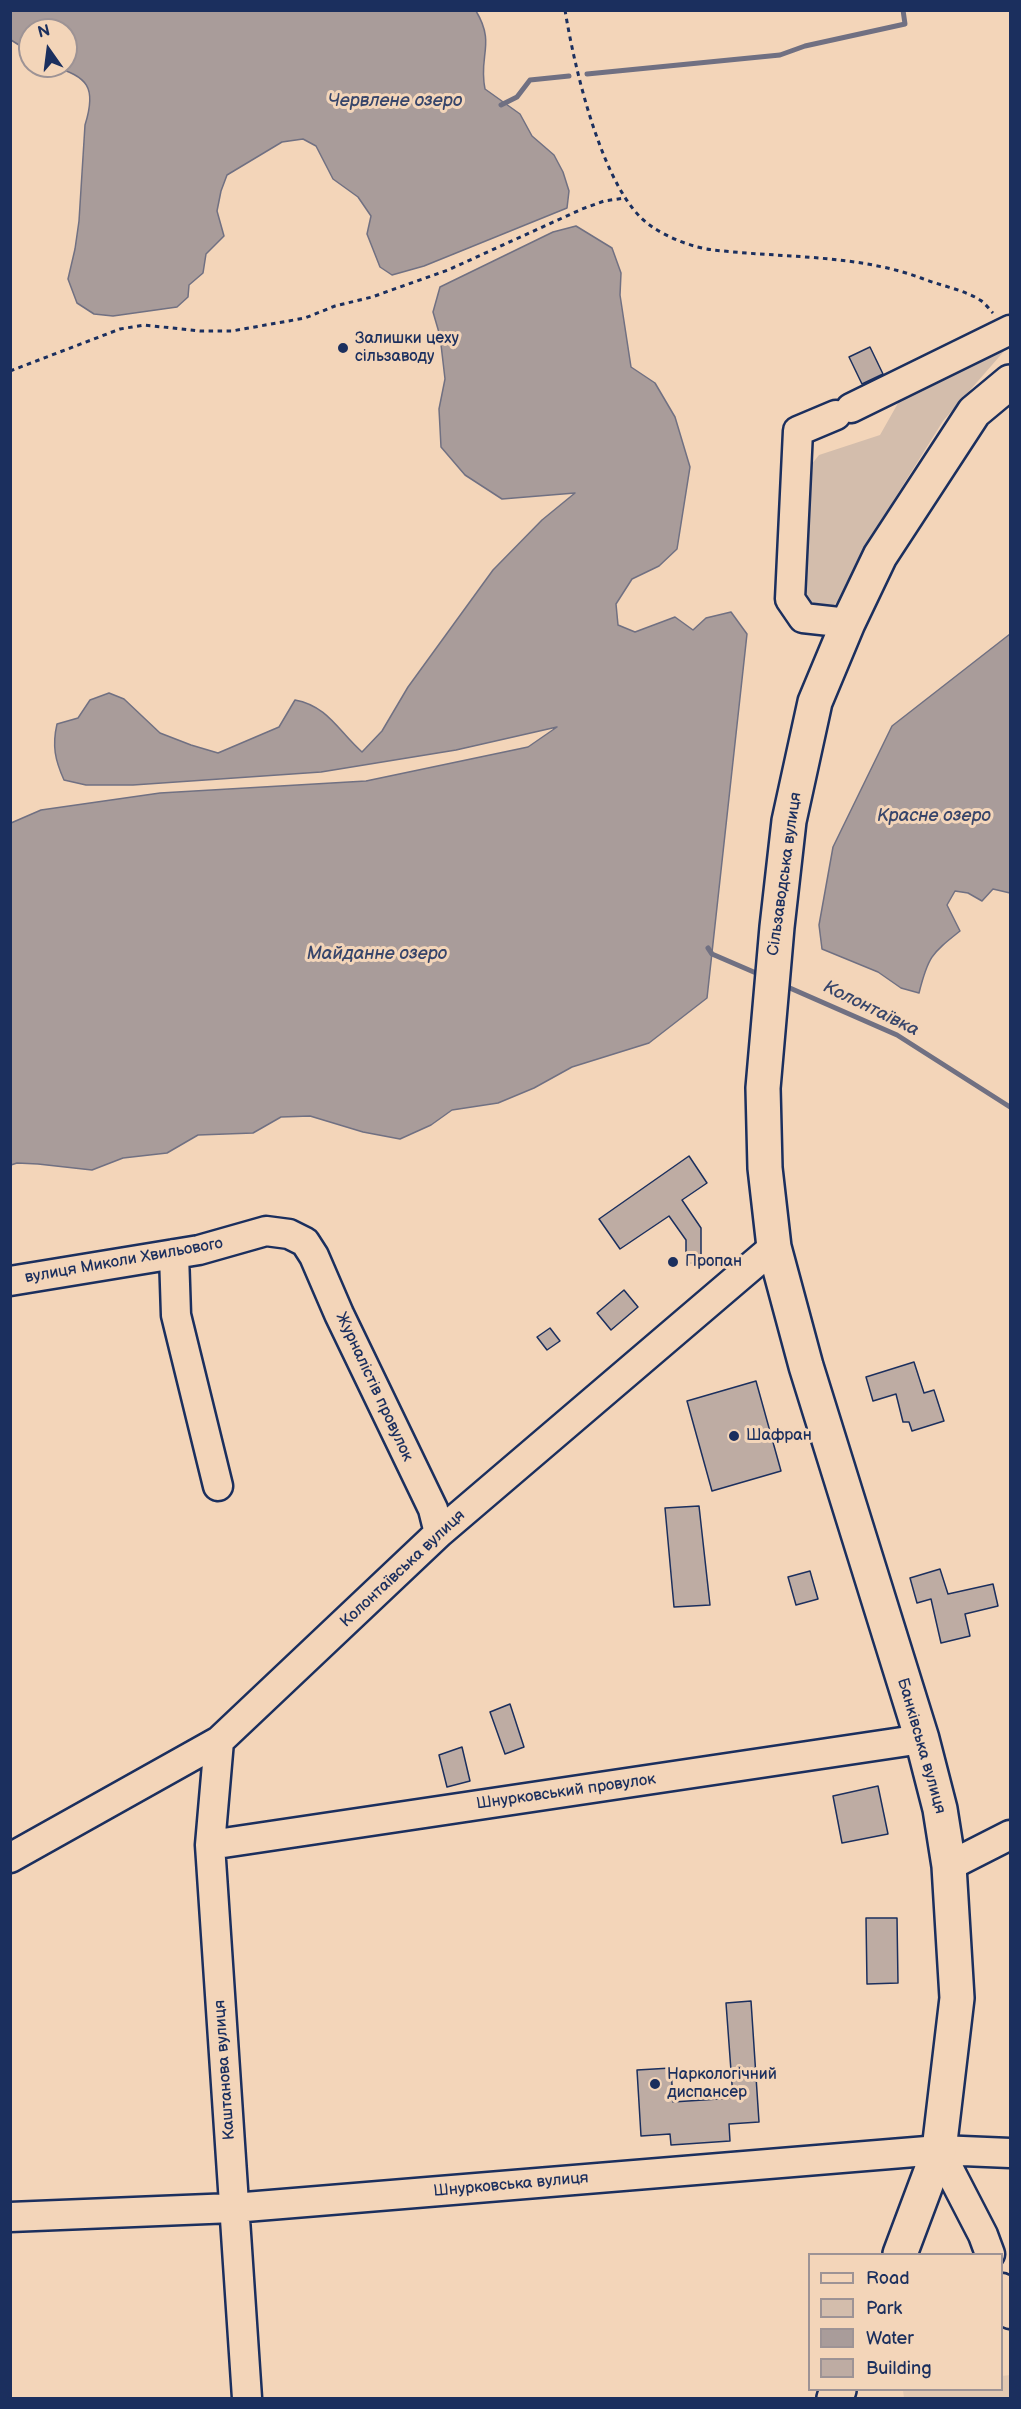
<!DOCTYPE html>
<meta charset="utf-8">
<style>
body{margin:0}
#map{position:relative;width:1021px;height:2409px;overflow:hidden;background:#f3d5b9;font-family:"Balsamiq Sans",sans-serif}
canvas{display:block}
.frame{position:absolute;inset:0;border:12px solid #1b2f5e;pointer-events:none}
.legend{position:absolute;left:808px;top:2253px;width:195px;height:138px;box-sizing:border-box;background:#f3d5b9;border:2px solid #9d9395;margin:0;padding:8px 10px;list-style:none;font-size:18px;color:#1b2f5e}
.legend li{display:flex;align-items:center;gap:12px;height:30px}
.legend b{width:30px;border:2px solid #9d9395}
.north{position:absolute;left:18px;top:18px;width:60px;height:60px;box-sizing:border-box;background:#f3d5b9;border:2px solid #9d9395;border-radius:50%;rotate:346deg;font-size:16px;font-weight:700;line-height:24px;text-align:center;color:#1b2f5e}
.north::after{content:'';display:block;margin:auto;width:21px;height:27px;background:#1b2f5e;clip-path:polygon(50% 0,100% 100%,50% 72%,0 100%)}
</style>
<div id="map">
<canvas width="1021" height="2409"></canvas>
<div class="frame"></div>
<ul class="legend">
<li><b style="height:8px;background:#f3d5b9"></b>Road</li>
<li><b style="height:16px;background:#d3bdac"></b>Park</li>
<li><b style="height:16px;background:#a99c9a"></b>Water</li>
<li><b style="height:16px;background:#beaca3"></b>Building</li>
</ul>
<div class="north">N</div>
</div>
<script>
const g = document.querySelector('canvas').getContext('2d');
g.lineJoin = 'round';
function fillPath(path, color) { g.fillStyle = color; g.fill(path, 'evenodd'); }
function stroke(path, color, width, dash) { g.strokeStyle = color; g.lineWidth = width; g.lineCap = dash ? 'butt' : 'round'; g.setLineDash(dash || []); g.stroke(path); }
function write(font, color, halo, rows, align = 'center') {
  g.font = font + ' "Balsamiq Sans",sans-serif'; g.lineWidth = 6; g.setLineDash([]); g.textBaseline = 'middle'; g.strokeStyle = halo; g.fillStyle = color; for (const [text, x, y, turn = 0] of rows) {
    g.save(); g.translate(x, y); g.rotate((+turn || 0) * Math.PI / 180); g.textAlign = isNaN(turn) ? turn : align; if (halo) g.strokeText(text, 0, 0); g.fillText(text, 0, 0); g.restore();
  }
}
fillPath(new Path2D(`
 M1010,2375V2398H904L903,2390H1002V2376Z`), '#e3c9b2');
fillPath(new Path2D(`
 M1001,341L1006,349L943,421L895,498L845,596L831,607L801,608L803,475L819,455L880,435L906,389Z`), '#d3bdac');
const water = new Path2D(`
 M11,10L476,11C496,44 478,56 485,89L520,114L532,136L554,155L563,172L569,191L567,208L424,266L392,275L380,267L367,234L371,216L358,197L333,179L316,146L303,139L282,142L227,175L221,191L217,211L224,236L206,254L203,273L189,285L188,297L177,307L113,316L94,314L77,303L68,279L75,249L79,221L85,125C97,87 88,77 52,66H66V30H30V52L11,40Z
 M576,226L612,248L621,273L620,295L631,367L655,383L675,417L690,467L677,549L659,566L632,579L616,604L618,625L635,632L675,617L693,630L706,618L731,612L747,634L707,998L649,1043L572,1067L534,1088L498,1103L452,1110L431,1125L400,1139L363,1132L310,1116L281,1117L253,1133L198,1135L167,1153L123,1158L92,1170L38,1164L17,1163L11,1165V823L41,810L160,793L366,781L528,747L557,727L456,750L321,772L133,785H86L64,780C55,760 52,746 57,724L78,718L90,700L109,693L124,699L160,733L191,745L218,753L279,727L295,700C328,706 339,732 362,752L382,731L408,687L493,570L542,520L575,493L502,499L465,475L441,447L439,409L445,379L440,336L433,312L440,287L553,232Z
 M1010,634V893L993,889L982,901L968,893L955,891L947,905L960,931C931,954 928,957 919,993L901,988L878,972L822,949L819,925L833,847L892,726Z`);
fillPath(water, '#a99c9a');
stroke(water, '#707082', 1.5);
stroke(new Path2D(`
 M587,74L780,55L805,46L905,24L903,10
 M501,105L517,97L530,80L569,76
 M708,948L712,954L763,976
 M783,985L897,1035L1010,1107`), '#707082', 5);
const building = new Path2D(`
 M870,347L883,374L862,384L849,357Z
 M689,1156L707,1183L682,1200L701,1228V1263H686V1240L669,1216L620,1249L599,1219Z
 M624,1290L638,1307L611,1330L597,1313Z
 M550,1328L560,1341L547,1350L537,1337Z
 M914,1362L924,1393L934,1390L944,1421L912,1431L909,1422H903L896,1394L873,1401L866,1377Z
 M756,1381L781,1471L712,1491L687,1401Z
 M699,1506L710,1605L674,1607L665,1508Z
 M940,1569L948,1594L993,1584L998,1606L965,1614L970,1636L941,1643L931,1599L917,1603L910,1578Z
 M810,1571L818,1599L796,1605L788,1577Z
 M510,1704L524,1747L505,1754L490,1712Z
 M462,1747L470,1781L447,1787L439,1755Z
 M878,1786L888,1834L842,1843L833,1796Z
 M866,1918H897L898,1983L867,1984Z
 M751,2001L759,2122L729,2124L730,2141L671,2145L670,2134L641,2136L637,2070L671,2068L673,2102L733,2098L726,2003Z`);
fillPath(building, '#beaca3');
stroke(building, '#1b2f5e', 1.5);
const minor = new Path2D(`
 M851,408L1010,330
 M836,415L798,431L790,599L803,618L848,623
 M174,1254L176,1315L218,1486
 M10,1281L199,1250L266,1231L289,1234L305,1242L314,1256L339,1314L433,1509L439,1533
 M219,1741L210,1845L247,2398
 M210,1845L922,1739
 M10,1858L219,1741L439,1533L774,1247
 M949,1866L1010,1835
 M939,2150L983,2235L990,2254
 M10,2217L233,2208L939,2150L1010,2153
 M1002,2288L1010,2314`);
const major = new Path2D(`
 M900,2254L939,2150L957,1998L949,1866L940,1809L922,1739L806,1366L774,1247L765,1168L763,1088L777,927L789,821L815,702L848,623L880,556L974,412L1010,382
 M834,2398L839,2390`);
stroke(minor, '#1b2f5e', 33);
stroke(major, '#1b2f5e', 38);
stroke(new Path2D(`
 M565,10C574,66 603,194 651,226C668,238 694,248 714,250C782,258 856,254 921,278C938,285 965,290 980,300C985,303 989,309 993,313
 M10,371L120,329L144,325L200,331H232L305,318L335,306L372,297L448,270L582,209L604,201L625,198`), '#1b2f5e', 3, [4.5, 4.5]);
stroke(minor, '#f3d5b9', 28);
stroke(major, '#f3d5b9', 33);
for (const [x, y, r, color] of [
 [343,348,6,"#1b2f5e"],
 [673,1262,6,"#1b2f5e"],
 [734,1436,6,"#1b2f5e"],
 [655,2084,6,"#1b2f5e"]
]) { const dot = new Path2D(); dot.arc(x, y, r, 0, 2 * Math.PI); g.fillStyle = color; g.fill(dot); stroke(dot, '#f3d5b9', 2); }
write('16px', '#1b2f5e', '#f3d5b9', [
 ["Залишки цеху",355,339],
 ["сільзаводу",355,357],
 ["Пропан",685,1262],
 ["Шафран",746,1436],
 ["Наркологічний",667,2075],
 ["диспансер",667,2093]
], 'left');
write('16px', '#1b2f5e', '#f3d5b9', [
 ["Сільзаводська вулиця",785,874,-82],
 ["вулиця Миколи Хвильового",124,1261,-10],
 ["Журналістів провулок",374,1387,65],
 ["Колонтаївська вулиця",403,1569,-43],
 ["Банківська вулиця",921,1746,74],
 ["Шнурковський провулок",566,1792,-8],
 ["Каштанова вулиця",225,2070,-94],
 ["Шнурковська вулиця",511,2185,-5]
]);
write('italic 18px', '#37456a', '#f3d5b9', [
 ["Червлене озеро",395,101],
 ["Красне озеро",934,816],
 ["Майданне озеро",377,954],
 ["Колонтаївка",871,1009,26]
]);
</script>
